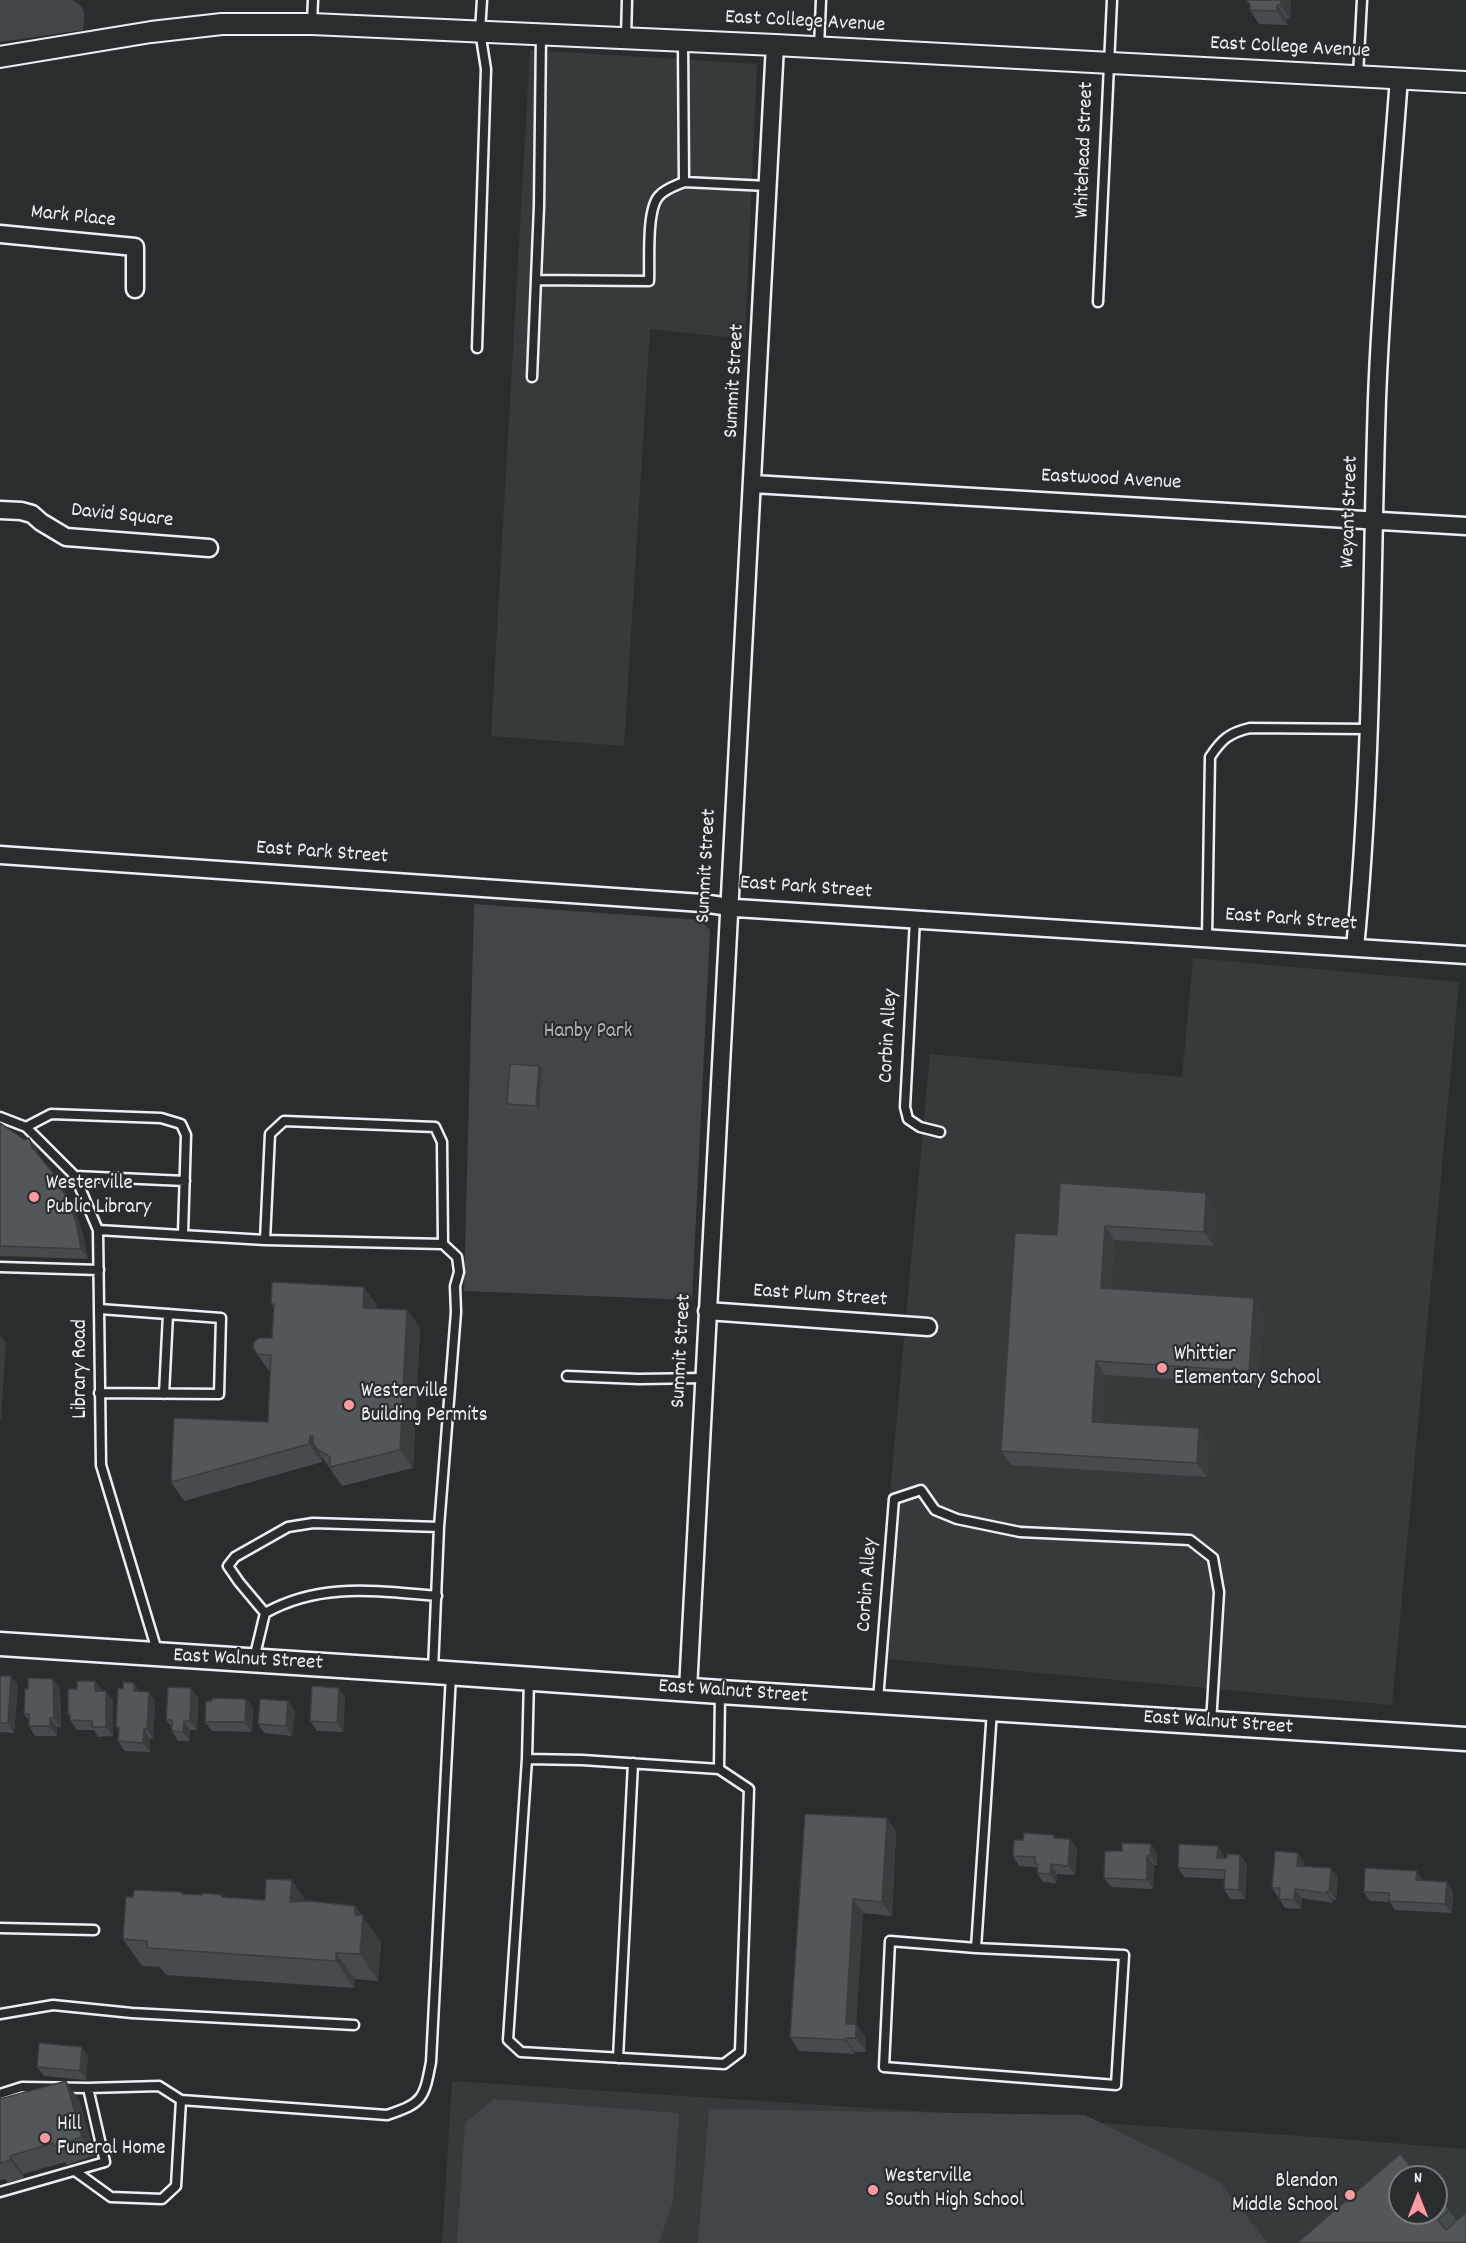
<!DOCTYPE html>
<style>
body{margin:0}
#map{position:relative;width:1466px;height:2243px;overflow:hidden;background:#2a2d2e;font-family:Dekko,sans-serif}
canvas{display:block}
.north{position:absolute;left:1388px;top:2165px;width:60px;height:60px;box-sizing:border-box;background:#2a2d2e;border:2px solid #767b7f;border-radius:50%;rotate:0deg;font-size:16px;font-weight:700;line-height:24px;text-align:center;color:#e8f1f8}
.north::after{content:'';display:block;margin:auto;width:21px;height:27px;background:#ff9aa2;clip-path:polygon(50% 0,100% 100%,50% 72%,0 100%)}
</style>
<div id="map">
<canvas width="1466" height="2243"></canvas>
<div class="north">N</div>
</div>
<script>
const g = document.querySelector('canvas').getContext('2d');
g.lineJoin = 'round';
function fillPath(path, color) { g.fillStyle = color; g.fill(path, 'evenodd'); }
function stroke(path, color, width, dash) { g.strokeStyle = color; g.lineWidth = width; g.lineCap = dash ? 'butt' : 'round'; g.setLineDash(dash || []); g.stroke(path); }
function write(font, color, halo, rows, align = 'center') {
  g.font = font + ' Dekko,sans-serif'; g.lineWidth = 4.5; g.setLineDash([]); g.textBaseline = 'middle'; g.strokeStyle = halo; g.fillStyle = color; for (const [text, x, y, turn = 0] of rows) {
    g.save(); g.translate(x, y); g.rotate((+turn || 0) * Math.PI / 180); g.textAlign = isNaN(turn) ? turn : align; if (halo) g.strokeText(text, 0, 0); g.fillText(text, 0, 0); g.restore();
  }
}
fillPath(new Path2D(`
 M530,50L757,64L745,339L650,329L624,746L491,736Z
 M1193,958L1459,982L1392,1705L875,1658L930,1054L1182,1077Z
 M452,2081L1302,2136L1466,2149V2243H442ZM1400,2177H1436V2213H1400Z`), '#363a3b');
fillPath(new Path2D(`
 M0,0H73C87,9 85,14 83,30L0,42Z
 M474,904L700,920L710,930L692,1300L464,1291Z
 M494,2099L679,2113L673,2201L659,2243H457L465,2123Z
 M709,2109L1085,2115L1220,2182L1267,2243H698Z`), '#424648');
const service = new Path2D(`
 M312,23L313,0
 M626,37L627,0
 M683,41L684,182L768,186
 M819,47L821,0
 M1358,76L1362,0
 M536,280L649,281C650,261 646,210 659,196C665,189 675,186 684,182
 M1098,302L1112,0
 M477,348L486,69L480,31L482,0
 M532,377L539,206L541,34
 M915,919L905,1107L908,1119L920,1127L940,1132
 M1207,938L1210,757C1222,739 1229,733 1250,728L1368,729
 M0,1117L26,1127L75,1176L98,1230L101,1465L158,1654
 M26,1127L51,1114L161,1118L181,1124L186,1135L183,1234
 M75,1176L185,1181
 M98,1230L265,1240L443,1244L457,1257L459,1272L455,1286L456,1312L439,1527L433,1670
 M265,1240L270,1134L284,1121L435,1127L442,1142L443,1244
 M0,1267L99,1270
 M567,1376L639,1379L704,1378
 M99,1393L219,1394L221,1318L100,1309
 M164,1394L168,1314
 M265,1613L239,1582L228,1566L235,1557L288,1527L313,1523L439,1527
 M254,1659L265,1613C321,1582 375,1591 437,1596
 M878,1700L894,1499L921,1490L935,1510L957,1519L1020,1532L1190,1540L1213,1558L1219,1592L1211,1723
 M527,1759L582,1760L719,1769L749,1789L740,2052L724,2064L521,2052L508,2040L527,1759L529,1679
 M719,1769L720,1694
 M0,1928L94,1930
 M976,1948L1124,1955L1116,2085L884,2067L890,1941L976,1948L992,1710
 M0,2014L53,2005L132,2013L354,2025
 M618,2058L633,1763
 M0,2094L22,2087L88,2088L105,2162L0,2192
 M181,2100L387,2115C423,2103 424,2099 431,2062L451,1674
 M75,2171L111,2197L162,2199L176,2186L181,2100L159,2086L88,2088`);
const minor = new Path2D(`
 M0,234L135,247V289
 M753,484L1466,526
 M0,510L21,511L32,514L41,522L66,537L209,548
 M0,855L702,903L736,908L1466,955
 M1355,948C1373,766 1371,582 1377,399C1381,292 1391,185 1399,78
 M707,1311L928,1327
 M688,1689L775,45`);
const tertiary = new Path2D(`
 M0,57L151,32L222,24H312L775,45L1466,82`);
const secondary = new Path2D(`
 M0,1644L433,1672L720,1692L1466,1739`);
stroke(service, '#e8f1f8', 13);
stroke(minor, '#e8f1f8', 21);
stroke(tertiary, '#e8f1f8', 24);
stroke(secondary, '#e8f1f8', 27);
stroke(service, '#2a2d2e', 8);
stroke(minor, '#2a2d2e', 16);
stroke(tertiary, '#2a2d2e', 20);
stroke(secondary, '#2a2d2e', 22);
fillPath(new Path2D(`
 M1291,0L1290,19H1287V25L1259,24L1250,10V5L1247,2Z
 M542,1070L539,1111L510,1109L507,1104Z
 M0,1123L36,1148L38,1154L62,1186L74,1208L82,1231L88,1259L0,1256Z
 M1060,1183L1216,1207L1214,1246L1114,1240L1111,1289L1254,1298L1264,1312L1259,1384L1105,1375L1102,1422L1209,1442L1207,1477L1011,1465L1001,1451L1057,1235Z
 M271,1304L377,1305L376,1308L407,1310L420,1328L413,1468L342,1486L322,1457V1462L184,1501L171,1482L268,1422L270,1372L257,1354L272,1338L274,1308Z
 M0,1676L18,1685L14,1733L0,1732Z
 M53,1679L60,1688L61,1727H57V1736H35L29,1726V1721L24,1714L28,1689Z
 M95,1681L102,1691L113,1700V1736L98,1737L94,1730H77L70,1720V1718L68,1714L77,1689Z
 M140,1692H149L155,1701L153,1739H150V1752L125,1751L118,1741L119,1731L116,1727Z
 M198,1697L197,1730H190V1741H178L172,1731V1727L166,1720Z
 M345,1697L343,1732L317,1731L310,1721Z
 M246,1699L253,1708L252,1732L212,1731L205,1722Z
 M295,1711L292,1736L264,1733L258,1724Z
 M887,1818L896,1832L892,1916L863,1913L856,2024L866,2038V2052H855L854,2054L799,2051L790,2037Z
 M1057,1838L1077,1848L1075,1875L1057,1874L1056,1883L1043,1882L1037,1873V1867L1019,1866L1013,1856L1023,1840Z
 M1151,1844L1157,1854V1865H1154L1153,1889L1111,1887L1104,1878L1122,1851Z
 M1224,1855V1858H1227L1240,1855L1247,1864L1245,1899H1230L1224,1889V1879L1184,1877L1178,1868Z
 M1304,1862V1866L1338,1877L1336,1900H1333V1903L1302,1898L1301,1909L1285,1908L1272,1888Z
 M1423,1881L1447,1882L1453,1892L1452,1913L1395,1910L1390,1902L1370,1901L1364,1892Z
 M183,1894L265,1900L306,1901L355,1906L381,1942L378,1981L355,1979L354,1988L166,1975L160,1967L142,1966L123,1939L133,1897Z
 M88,2056L86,2080L44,2076L37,2067Z
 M0,2099L79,2100L95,2155L67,2165L65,2162L23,2174L24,2178L8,2183L5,2179L0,2180Z
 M1449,2210L1456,2220L1466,2243H1297Z`), '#474b4d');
fillPath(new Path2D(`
 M1281,0H1291L1290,19L1280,5Z
 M1277,5L1287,19V25L1277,11Z
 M539,1066L542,1070L539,1111L536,1106Z
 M29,1138L36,1148L39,1156L32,1147Z
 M56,1177L62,1186L74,1208L82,1231L88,1259L81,1249Z
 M1206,1193L1216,1207L1214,1246L1204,1232Z
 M1105,1226L1114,1240L1110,1302L1101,1288Z
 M364,1287L377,1305L375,1326L363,1308Z
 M1254,1298L1264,1312L1259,1384L1249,1371Z
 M407,1310L420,1328L413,1468L400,1450Z
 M0,1335L6,1343L1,1421L0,1419Z
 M1096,1361L1105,1375L1102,1435L1092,1422Z
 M1199,1428L1209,1442L1207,1477L1197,1463Z
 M310,1436L320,1451L317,1449L322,1457V1462L309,1444Z
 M11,1676L18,1685L14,1733L8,1723Z
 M53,1679L60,1688L61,1727L54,1718Z
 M95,1681L102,1690V1700L95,1691Z
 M134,1683L141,1692L134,1691Z
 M191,1688L198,1697L197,1730L190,1721Z
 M339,1688L345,1697L343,1732L337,1723Z
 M106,1691L113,1700V1736L106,1727Z
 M149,1692L155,1701L153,1739L147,1729Z
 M246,1699L253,1708L252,1732L245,1722Z
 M288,1701L295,1711L292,1736L286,1726Z
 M50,1718L57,1727V1736L50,1726Z
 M184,1721L190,1730V1741L183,1732Z
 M144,1729L150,1739V1752L143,1743Z
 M887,1818L896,1832L892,1916L882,1902Z
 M1070,1839L1077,1848L1075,1875L1068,1866Z
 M1151,1844L1157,1854V1865L1150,1856Z
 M1218,1846L1224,1855V1867L1217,1858Z
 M1298,1853L1304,1862L1303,1875L1297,1866Z
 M1240,1855L1247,1864L1245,1899L1239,1890Z
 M1147,1856L1154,1865L1153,1889L1147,1880Z
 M1051,1864L1057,1874L1056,1883L1050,1874Z
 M1331,1868L1338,1877L1336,1900L1329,1891Z
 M1417,1871L1423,1881L1416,1880Z
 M292,1880L310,1907L290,1902Z
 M1447,1882L1453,1892L1452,1913L1445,1904Z
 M1295,1889L1302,1898L1301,1909L1294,1900Z
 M1327,1891L1333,1900V1903L1327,1893Z
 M853,1899L863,1913L856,2024L866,2038V2052L846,2024Z
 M355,1906L381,1942L378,1981L360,1954L355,1915Z
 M336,1953L355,1979L354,1988L336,1961Z
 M845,2038L855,2052L854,2054L845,2040Z
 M82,2047L88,2056L86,2080L80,2071Z
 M66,2081L79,2100L95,2155L82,2137Z
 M10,2156L23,2174L24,2178L11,2160Z`), '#3a3d3e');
const building = new Path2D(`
 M1247,0H1281L1280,5H1277V11L1250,10V4L1247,2Z
 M510,1064L539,1066L536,1106L507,1104Z
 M0,1123L25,1140L29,1138L32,1147L56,1177L67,1199L76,1222L81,1249L0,1246Z
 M1060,1183L1206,1193L1204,1232L1105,1226L1101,1288L1254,1298L1249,1371L1096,1361L1092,1422L1199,1428L1197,1463L1001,1451L1015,1233L1057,1235Z
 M272,1282L364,1287L363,1308L407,1310L400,1450L330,1467V1457L317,1449L313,1443V1436H310L309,1444L171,1482L174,1418L268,1422L271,1355L257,1354L253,1347L254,1342L259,1338H272L274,1304H271Z
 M0,1676H11L8,1723H0Z
 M28,1678L53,1679L54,1718H50V1726H29V1714H24L25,1689H28Z
 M77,1681H95V1691H106V1727H92V1721L70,1720V1714H68V1689H77Z
 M123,1682L134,1683V1691L149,1692L147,1729H144L143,1743L118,1741L119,1728L116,1727L118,1688L123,1689Z
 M312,1686L339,1688L337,1723L310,1721Z
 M168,1687L191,1688L190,1721H184L183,1732L172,1731V1720H166Z
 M212,1698L246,1699L245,1722H205L206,1701H212Z
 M260,1699L288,1701L286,1726L258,1724Z
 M805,1814L887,1818L882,1902L853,1899L846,2024H856V2038H845V2040L790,2037Z
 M1024,1833L1054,1835V1838L1070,1839L1068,1866L1051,1864L1050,1874L1037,1873L1038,1864H1035V1857L1013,1856L1014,1840H1023Z
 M1122,1843L1151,1844L1150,1856H1147V1880L1104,1878L1105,1851H1122Z
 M1179,1844L1218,1846L1217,1858H1227V1854L1240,1855L1239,1890L1224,1889L1225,1870L1178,1868Z
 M1275,1851L1298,1853L1297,1866L1331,1868L1329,1891H1327V1893L1295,1889L1294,1900L1279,1899L1280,1888H1272Z
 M1365,1868L1417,1871L1416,1880L1447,1882L1445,1904L1389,1901V1893L1364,1892Z
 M266,1879L292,1880L290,1902L309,1901L355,1906V1915H363L360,1954L336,1953V1961L147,1948V1941L123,1939L126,1897H133L134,1890L182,1892V1894L203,1895V1893L222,1895V1897L265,1900Z
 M39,2043L82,2047L80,2071L37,2067Z
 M66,2081L82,2137L54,2146L53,2143L10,2156L11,2160L0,2163V2099Z
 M1400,2154L1420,2177H1400V2213H1436V2195L1449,2210L1438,2220L1446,2230L1466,2212V2243H1297Z`);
fillPath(building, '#535759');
stroke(building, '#3a3d3e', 1.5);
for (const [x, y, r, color] of [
 [34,1197,6,"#ff9aa2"],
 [1162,1368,6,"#ff9aa2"],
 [349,1405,6,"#ff9aa2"],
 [45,2138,6,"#ff9aa2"],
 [873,2190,6,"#ff9aa2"],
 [1350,2195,6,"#ff9aa2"]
]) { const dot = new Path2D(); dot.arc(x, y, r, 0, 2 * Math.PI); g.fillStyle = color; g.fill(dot); stroke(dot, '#2a2d2e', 2); }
write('21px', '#e8f1f8', '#2a2d2e', [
 ["East College Avenue",805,23,3],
 ["East College Avenue",1290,49,3],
 ["Whitehead Street",1086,150,-88],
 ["Mark Place",73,218,6],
 ["Summit Street",736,381,-87],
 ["Eastwood Avenue",1111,481,3],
 ["Weyant Street",1351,512,-88],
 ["David Square",122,517,6],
 ["East Park Street",322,854,4],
 ["Summit Street",708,866,-87],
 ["East Park Street",806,889,4],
 ["East Park Street",1291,921,4],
 ["Corbin Alley",890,1036,-87],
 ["East Plum Street",820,1297,4],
 ["Summit Street",683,1351,-87],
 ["Library Road",82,1369,-90],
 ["Corbin Alley",869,1585,-86],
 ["East Walnut Street",248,1661,3],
 ["East Walnut Street",733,1693,4],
 ["East Walnut Street",1218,1724,4]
]);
write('21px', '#aeb5ba', '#2a2d2e', [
 ["Hanby Park",588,1033]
]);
write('21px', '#e8f1f8', '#2a2d2e', [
 ["Westerville",46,1185],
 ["Public Library",46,1209],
 ["Whittier",1174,1356],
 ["Elementary School",1174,1380],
 ["Westerville",361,1393],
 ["Building Permits",361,1417],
 ["Hill",57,2126],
 ["Funeral Home",57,2150],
 ["Westerville",885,2178],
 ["South High School",885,2202],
 ["Blendon",1338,2183,"right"],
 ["Middle School",1338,2207,"right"]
], 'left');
</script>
